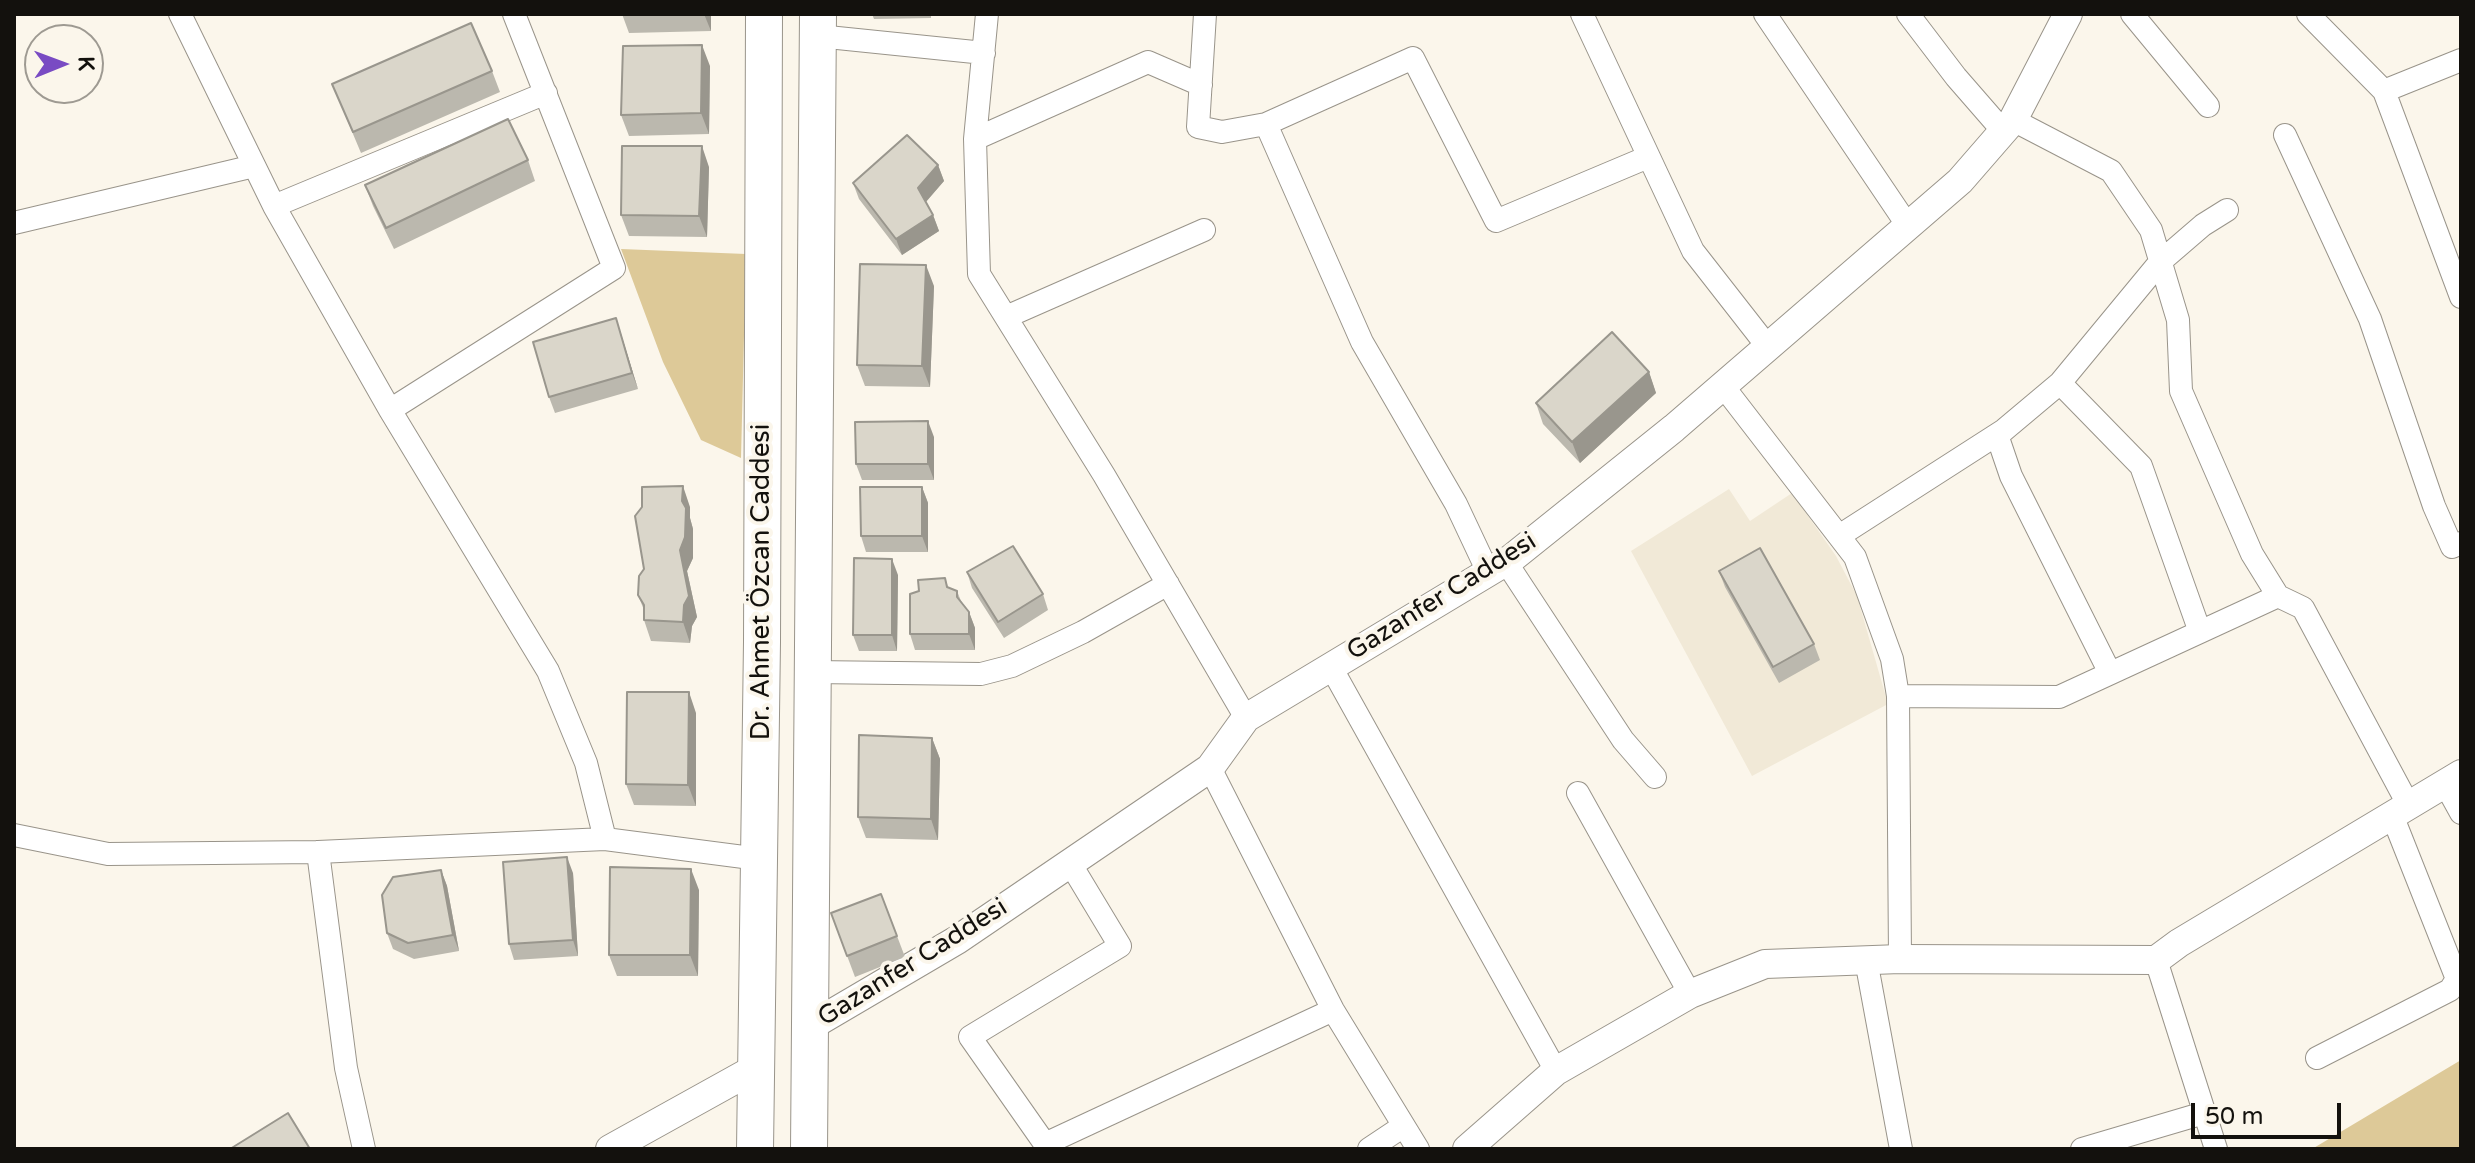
<!DOCTYPE html>
<meta charset="utf-8">
<style>
body{margin:0}
#map{position:relative;width:2475px;height:1163px;overflow:hidden;background:#fbf6eb;font-family:"Varela Round",sans-serif}
canvas{display:block}
.frame{position:absolute;inset:0;border:16px solid #13110d;pointer-events:none}
.north{position:absolute;left:24px;top:24px;width:80px;height:80px;box-sizing:border-box;background:#fbf6eb;border:2px solid #9e9a92;border-radius:50%;rotate:89deg;font-size:22px;font-weight:700;line-height:32px;text-align:center;color:#13110d}
.north::after{content:'';display:block;margin:auto;width:28px;height:36px;background:#794bc3;clip-path:polygon(50% 0,100% 100%,50% 72%,0 100%)}
.scale{position:absolute;left:2191px;top:1103px;width:150px;height:36px;box-sizing:border-box;border:4px solid #13110d;border-top:0;padding-left:10px;font-size:24px;line-height:28px;white-space:nowrap;color:#13110d;-webkit-text-stroke:6px #fbf6eb;paint-order:stroke}
</style>
<div id="map">
<canvas width="2475" height="1163"></canvas>
<div class="frame"></div>
<div class="north">K</div>
<div class="scale">50 m</div>
</div>
<script>
const g = document.querySelector('canvas').getContext('2d');
g.lineJoin = 'round';
function fillPath(path, color) { g.fillStyle = color; g.fill(path, 'evenodd'); }
function stroke(path, color, width, dash) { g.strokeStyle = color; g.lineWidth = width; g.lineCap = dash ? 'butt' : 'round'; g.setLineDash(dash || []); g.stroke(path); }
function write(font, color, halo, rows, align = 'center') {
  g.font = font + ' "Varela Round",sans-serif'; g.lineWidth = 8; g.setLineDash([]); g.textBaseline = 'middle'; g.strokeStyle = halo; g.fillStyle = color; for (const [text, x, y, turn = 0] of rows) {
    g.save(); g.translate(x, y); g.rotate((+turn || 0) * Math.PI / 180); g.textAlign = isNaN(turn) ? turn : align; if (halo) g.strokeText(text, 0, 0); g.fillText(text, 0, 0); g.restore();
  }
}
fillPath(new Path2D(`
 M1729,489L1750,521L1792,493L1836,556L1857,596L1888,704L1752,776L1631,551Z`), '#f1e9d7');
fillPath(new Path2D(`
 M621,249L746,254L741,458L701,440L663,362Z
 M2461,1060V1149H2312Z`), '#ddc998');
const minor = new Path2D(`
 M180,14L274,206L390,410L548,671L586,763L605,839
 M987,14L975,139L979,274L1104,475L1246,718
 M1205,14L1198,127L1222,132L1266,124L1362,342L1456,504L1488,572
 M1582,14L1693,251L1768,347
 M1765,14L1908,226
 M1908,14L1956,77L2003,131
 M2132,14L2208,106
 M2308,14L2384,91L2461,297
 M818,36L984,53
 M2384,91L2461,60
 M2013,120L2111,171L2151,230L2178,320L2181,391L2252,554L2278,596L2303,608L2409,806
 M1266,124L1413,58L1496,221L1648,157
 M2285,135L2370,319L2434,506L2452,547L2461,543
 M975,139L1148,62L1201,85
 M274,206L546,93
 M14,223L254,166
 M1006,317L1204,230
 M2060,383L2141,466L2200,632
 M1723,386L1855,557L1892,659L1898,696L1900,959
 M390,410L614,268L514,14
 M1997,435L2011,476L2110,673
 M1839,536L2004,430L2060,383L2160,262L2203,225L2227,210
 M1506,562L1623,740L1655,777
 M1331,667L1556,1071
 M812,672L981,674L1012,666L1083,632L1168,584
 M1898,696L2059,697L2278,596
 M1210,768L1333,1010L1418,1149
 M2445,784L2461,813
 M1578,793L1690,994
 M14,835L108,854L318,852L605,839L759,859
 M318,852L346,1068L364,1149
 M1070,863L1120,946L970,1037L1045,1144L1333,1010
 M1866,960L1901,1149
 M2156,960L2216,1149
 M2317,1058L2450,990L2457,979L2392,815
 M1369,1149L1402,1127
 M2082,1149L2204,1113`);
const tertiary = new Path2D(`
 M809,1027L957,940L1210,768L1246,718L1512,558L1674,428L1960,181L2013,120L2068,14
 M610,1149L756,1068
 M1467,1149L1556,1071L1690,994L1765,964L1900,959L2156,960L2179,943L2461,774`);
const primary = new Path2D(`
 M755,1149L762,642L764,14
 M809,1149L818,14`);
stroke(minor, '#99948a', 24);
stroke(tertiary, '#99948a', 30);
stroke(primary, '#99948a', 38);
stroke(minor, '#fff', 22);
stroke(tertiary, '#fff', 28);
stroke(primary, '#fff', 36);
fillPath(new Path2D(`
 M622,14H711V31L629,33Z
 M872,14H931V18L874,19Z
 M710,66L709,134L629,136L621,115Z
 M492,71L500,92L361,153L332,84Z
 M528,160L535,181L394,249L373,206L365,185Z
 M938,165L944,181L926,202L933,215L939,231L902,255L859,199L853,183Z
 M709,167L707,237L629,236L621,215Z
 M934,286L930,387L865,386L857,365Z
 M616,318L638,389L555,413L549,397Z
 M1649,372L1656,393L1580,463L1543,424L1536,403Z
 M934,437V480H862L856,464Z
 M922,487L928,503V552H866L861,536Z
 M690,507V518L693,529V558L687,571L697,617L692,626L690,643L651,641L644,620V610L638,595L644,569Z
 M1719,571L1814,644L1820,660L1779,683L1725,587Z
 M967,572L1043,594L1048,610L1004,638L972,588Z
 M898,575L897,651H859L853,635Z
 M945,578L948,587L957,591L961,601L969,612L975,628V650H915L910,634L919,591Z
 M696,713V806L634,805L626,784Z
 M932,738L940,759L938,840L866,838L858,817Z
 M441,870L447,886L459,951L414,959L393,949L387,933Z
 M573,873L578,956L514,960L509,944Z
 M699,890L698,976H617L609,955Z
 M881,894L905,957L855,977L831,913Z`), '#bbb8ae');
fillPath(new Path2D(`
 M704,14H711V31Z
 M702,45L710,66L709,134L701,113Z
 M702,146L709,167L707,237L699,216Z
 M938,165L944,181L924,204L918,188Z
 M933,215L939,231L902,255L896,239Z
 M926,265L934,286L930,387L922,366Z
 M616,318L621,334L638,389L632,373Z
 M1649,372L1656,393L1580,463L1572,442Z
 M928,421L934,437V480L928,464Z
 M683,486L690,507V518L693,529V558L687,571L697,617L692,626L690,643L683,622L684,605L680,550Z
 M922,487L928,503V552L922,536Z
 M892,559L898,575L897,651L892,635Z
 M969,612L975,628V650L969,634Z
 M689,692L696,713V806L688,785Z
 M932,738L940,759L938,840L931,819Z
 M567,857L573,873L578,956L573,940Z
 M691,869L699,890L698,976L690,955Z
 M441,870L447,886L459,951L453,935Z`), '#99968d');
const building = new Path2D(`
 M471,23L492,71L353,132L332,84Z
 M702,45L701,113L621,115L623,46Z
 M508,119L528,160L386,228L365,185Z
 M907,135L938,165L918,188L933,215L896,239L853,183Z
 M622,146H702L699,216L621,215Z
 M860,264L926,265L922,366L857,365Z
 M616,318L632,373L549,397L533,342Z
 M1612,332L1649,372L1572,442L1536,403Z
 M928,421V464H856L855,422Z
 M683,486L682,501L686,508L685,537L680,550L689,596L684,605L683,622L644,620V605L638,595L639,576L644,569L635,516L642,507V487Z
 M860,487H922V536H861Z
 M1013,546L1043,594L998,622L967,572Z
 M1760,548L1814,644L1773,667L1719,571Z
 M854,558L892,559V635H853Z
 M945,578L947,587L957,591V597L969,612V634H910V594L919,591L918,580Z
 M627,692H689L688,785L626,784Z
 M859,735L932,738L931,819L858,817Z
 M567,857L573,940L509,944L503,862Z
 M610,867L691,869L690,955H609Z
 M441,870L453,935L408,943L387,933L382,895L393,877Z
 M881,894L897,936L847,956L831,913Z
 M288,1113L310,1149H230Z`);
fillPath(building, '#dad6ca');
stroke(building, '#99968d', 2);
write('26px', '#13110d', '#fbf6eb', [
 ["Dr. Ahmet Özcan Caddesi",762,582,-90],
 ["Gazanfer Caddesi",1442,597,-32],
 ["Gazanfer Caddesi",913,963,-32]
]);
</script>
